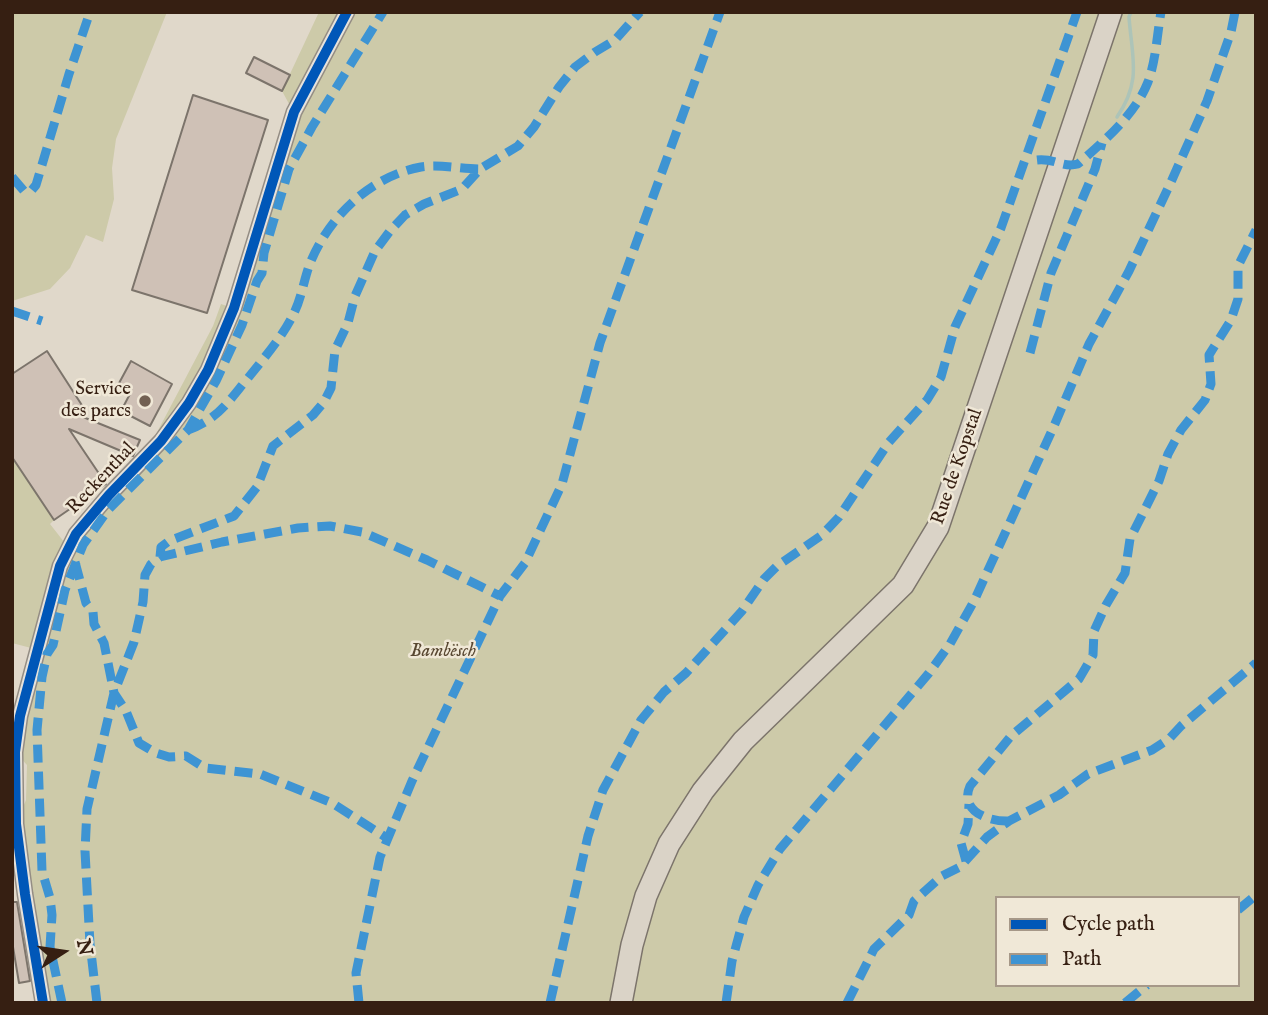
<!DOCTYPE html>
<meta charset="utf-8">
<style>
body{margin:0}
#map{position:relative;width:1268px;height:1015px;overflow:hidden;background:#e0d8ca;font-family:"IM FELL English",serif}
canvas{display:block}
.frame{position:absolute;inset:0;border:14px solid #361f12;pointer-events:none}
.legend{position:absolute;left:995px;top:896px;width:245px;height:91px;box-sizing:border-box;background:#f0e8d7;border:2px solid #a69888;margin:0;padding:9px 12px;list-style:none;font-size:21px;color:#361f12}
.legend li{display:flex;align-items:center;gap:14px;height:35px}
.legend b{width:35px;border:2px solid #a69888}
.north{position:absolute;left:28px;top:917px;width:70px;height:70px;-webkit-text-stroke:5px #f0e8d7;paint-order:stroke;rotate:78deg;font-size:19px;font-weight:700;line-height:28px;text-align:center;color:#361f12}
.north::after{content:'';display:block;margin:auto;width:24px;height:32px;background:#361f12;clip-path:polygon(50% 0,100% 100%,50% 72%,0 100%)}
</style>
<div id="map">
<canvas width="1268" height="1015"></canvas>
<div class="frame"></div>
<ul class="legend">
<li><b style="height:9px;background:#0057b8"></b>Cycle path</li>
<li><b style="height:9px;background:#3e94d3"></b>Path</li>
</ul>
<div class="north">N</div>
</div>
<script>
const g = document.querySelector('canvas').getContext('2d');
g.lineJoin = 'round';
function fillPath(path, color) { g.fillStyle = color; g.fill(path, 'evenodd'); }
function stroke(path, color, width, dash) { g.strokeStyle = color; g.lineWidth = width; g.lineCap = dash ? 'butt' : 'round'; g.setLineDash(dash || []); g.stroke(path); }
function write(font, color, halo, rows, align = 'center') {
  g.font = font + ' "IM FELL English",serif'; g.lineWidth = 5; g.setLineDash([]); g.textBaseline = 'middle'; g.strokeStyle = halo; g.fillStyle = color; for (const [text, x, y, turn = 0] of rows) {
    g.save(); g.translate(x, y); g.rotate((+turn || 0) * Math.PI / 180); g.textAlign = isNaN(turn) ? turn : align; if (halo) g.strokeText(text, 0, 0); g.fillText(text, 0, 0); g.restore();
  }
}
fillPath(new Path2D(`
 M12,12H167L116,139L112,168L114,199L103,242L86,235L70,268L50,289L12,301Z
 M319,12H1256V1003H43L16,824L26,800L27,765L15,752L35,649L12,643V457L54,520L50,524L68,547L161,441L154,438L213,326L221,304L233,308L294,113L282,91ZM997,898H1238V985H997Z`), '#cdcaa9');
stroke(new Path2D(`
 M1117,117C1142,81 1132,58 1129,17L1131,12`), '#adc4b8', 3.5);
const building = new Path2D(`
 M254,57L290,75L282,91L246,73Z
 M193,95L268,120L207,313L132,290Z
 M47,351L85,410L78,415L140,440L133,456L69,429L106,484L54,520L12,457V374Z
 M131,361L172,384L150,426L121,411L131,392L118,385Z
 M12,902H17L30,981L19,983L12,941Z`);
fillPath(building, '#cfc1b6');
stroke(building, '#7c746b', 2);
const minor = new Path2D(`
 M43,1003L25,894L16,824L15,752L20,716L60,566L76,534L109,495L161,441L189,403L208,370L234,308L294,112L347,12`);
const primary = new Path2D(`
 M621,1003L632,945L646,896L669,844L703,791L743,741L903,585L938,527L1111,12`);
stroke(minor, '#948d84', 17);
stroke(primary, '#7c746b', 24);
stroke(minor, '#e7e3dc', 14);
stroke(primary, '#dad3c7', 21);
stroke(new Path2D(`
 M1037,160C1055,158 1062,168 1078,164C1104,141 1135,115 1148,82C1156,60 1157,35 1161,12
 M12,177L24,191H31L36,185L69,74L90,12
 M12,311L42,321
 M1030,353L1051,273L1095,169L1102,143
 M188,430C218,419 228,402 248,378C264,358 283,336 294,313C302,297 304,278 311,261C330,216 371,176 421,167C441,164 460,169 480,169
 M160,557L161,547L169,541L234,516L257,487L273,446L313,415L324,402L331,388L335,350L348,323L355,296L375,251L390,231L405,215L424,204L462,189L480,169L518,146L534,127L559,87L575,67L595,52L615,40L640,12
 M75,562L86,603L93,612L94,624L104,643L114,693L126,711L139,743L156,753L169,757L186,756L205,768L260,774L332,803L387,838
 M1009,821C989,822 959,811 970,786L1011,736L1079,679L1093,655L1094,631L1106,605L1125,573L1130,539L1159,481L1168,454L1181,430L1205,400L1211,384L1209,355L1231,320L1238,299V266L1256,230
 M966,861L961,843L968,824L969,804
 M1238,910L1256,895
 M62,1003L50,947L52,915L50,898L42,871L37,730L42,677L47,654L53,645L65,590L83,545L108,510L188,430L216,381L242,325L257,281L262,273L264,253L289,169L312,127L383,12
 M97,1003L90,944L85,851L87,809L114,693L134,642L143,602L145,575L151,564L160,557L222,542L298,528L330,526L362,532L427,560L500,596
 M359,1003L356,973L380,857L412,781L500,596L525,563L562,484L600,343L720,12
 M550,1003L588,836L603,790L641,720L664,692L686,673L742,611L764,579L777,566L822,535L839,517L889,442L927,400L941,377L955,327L1001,228L1077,12
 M726,1003L732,961L744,917L758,885L780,849L929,673L950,644L974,601L1054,426L1089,344L1129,271L1171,182L1207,101L1231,32L1235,12
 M847,1003L874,949L909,915L914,901L942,876L960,867L987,837L1009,821L1059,795L1088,774L1152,750L1169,739L1181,726L1256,663
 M1125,1003L1147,985`), '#3e94d3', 9, [18, 9]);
stroke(new Path2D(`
 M43,1003L25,894L16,824L15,752L20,716L60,566L76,534L109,495L161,441L189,403L208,370L234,308L294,112L347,12`), '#0057b8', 10);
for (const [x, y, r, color] of [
 [145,401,7,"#726052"]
]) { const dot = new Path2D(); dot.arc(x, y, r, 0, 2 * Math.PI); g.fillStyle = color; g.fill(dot); stroke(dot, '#f0e8d7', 2.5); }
write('19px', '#361f12', '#f0e8d7', [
 ["Service",131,390],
 ["des parcs",131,412]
], 'right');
write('19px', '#361f12', '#f0e8d7', [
 ["Rue de Kopstal",958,467,-71],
 ["Reckenthal",102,479,-47]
]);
write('italic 19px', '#584731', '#f0e8d7', [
 ["Bambësch",443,652]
]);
</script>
